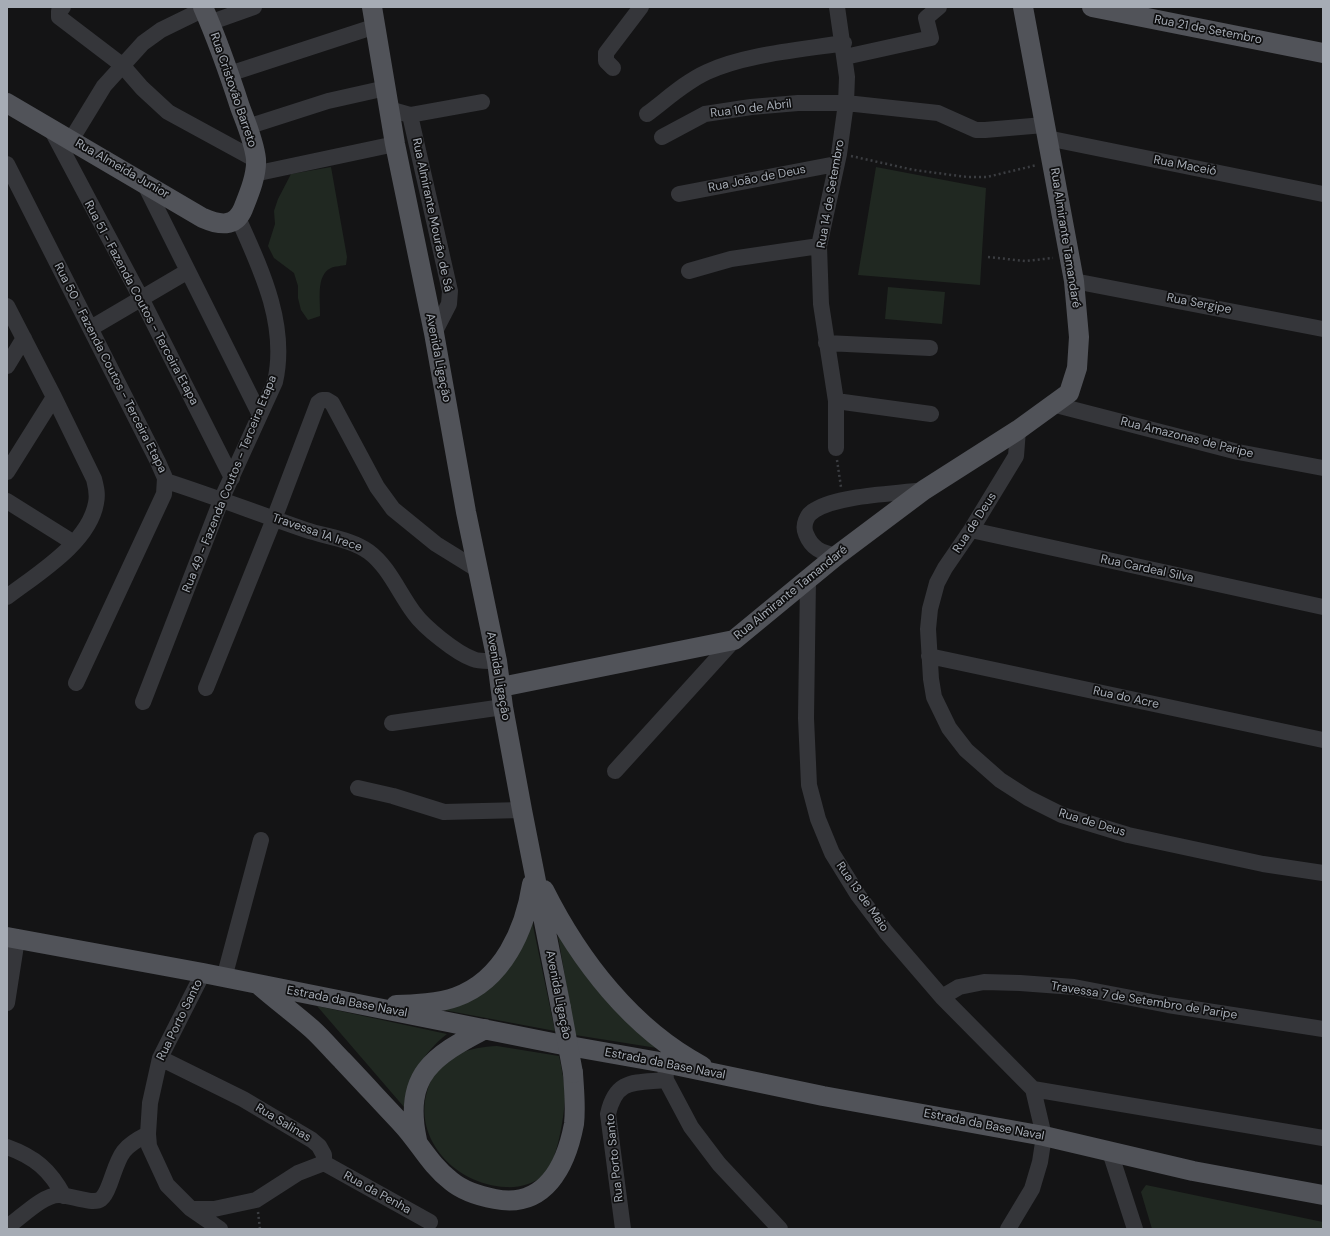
<!DOCTYPE html>
<meta charset="utf-8">
<style>
body{margin:0}
#map{position:relative;width:1330px;height:1236px;overflow:hidden;background:#141415;font-family:"DM Sans",sans-serif}
canvas{display:block}
.frame{position:absolute;inset:0;border:8px solid #a6acb5;pointer-events:none}
</style>
<div id="map">
<canvas width="1330" height="1236"></canvas>
<div class="frame"></div>
</div>
<script>
const g = document.querySelector('canvas').getContext('2d');
g.lineJoin = 'round';
function fillPath(path, color) { g.fillStyle = color; g.fill(path, 'evenodd'); }
function stroke(path, color, width, dash) { g.strokeStyle = color; g.lineWidth = width; g.lineCap = dash ? 'butt' : 'round'; g.setLineDash(dash || []); g.stroke(path); }
function write(font, color, halo, rows, align = 'center') {
  g.font = font + ' "DM Sans",sans-serif'; g.lineWidth = 3.5; g.setLineDash([]); g.textBaseline = 'middle'; g.strokeStyle = halo; g.fillStyle = color; for (const [text, x, y, turn = 0] of rows) {
    g.save(); g.translate(x, y); g.rotate((+turn || 0) * Math.PI / 180); g.textAlign = isNaN(turn) ? turn : align; if (halo) g.strokeText(text, 0, 0); g.fillText(text, 0, 0); g.restore();
  }
}
fillPath(new Path2D(`
 M331,167L347,257L346,265C342,266 335,266 331,268C315,275 321,303 320,316L308,320L301,310L298,298V286L294,273L274,258L268,246L275,224L274,211L278,199L291,174Z
 M876,167L986,188L980,285L858,275Z
 M888,287L945,292L942,324L885,319Z
 M532,921L555,1031L433,1008L447,1005Z
 M557,930L657,1048L575,1035Z
 M317,1006L447,1034C423,1053 409,1077 404,1107Z
 M497,1046L559,1056C562,1070 565,1084 565,1098C564,1117 557,1164 543,1176C533,1184 518,1188 506,1187C454,1185 408,1135 430,1083C441,1055 470,1047 497,1046Z
 M1146,1185L1323,1222V1229H1152L1141,1192Z`), '#202821');
stroke(new Path2D(`
 M851,156L914,170L967,177H987L1037,165
 M988,257L1025,261L1053,258
 M837,460L841,487
 M258,1212L260,1229`), '#3b3d41', 2.5, [2, 3]);
stroke(new Path2D(`
 M63,7L59,11V17L122,65L142,88L168,112L256,160
 M209,23L254,7
 M845,57L931,38L926,18L939,7
 M613,68L606,61V53L641,7
 M229,74L376,26
 M389,109L410,115L450,291L449,304L434,333
 M647,114C666,100 685,82 707,72C746,54 801,50 844,43
 M410,115L482,102
 M50,127L142,300L232,478
 M247,127L328,101L386,88
 M662,137L705,114L751,107L798,103H846L938,113L976,130H985L1044,125
 M1047,138L1323,194
 M71,140L104,86L143,43L161,30L204,9
 M7,164L158,462L165,478L164,494L76,683
 M254,174L395,144
 M145,185L260,415
 M679,194L836,164
 M689,271L731,259L819,246
 M1074,281L1323,329
 M7,306L54,397L94,479C96,487 98,494 96,503C89,543 37,574 7,597
 M91,328L188,271
 M826,343L930,348
 M7,366L24,338
 M836,401L931,414
 M1052,404L1238,452L1323,468
 M1018,430L1016,456L971,530L945,568L937,583L930,609L928,629L931,679L934,697L949,728L966,750L1000,780L1028,798L1062,815L1128,835L1263,864L1323,873
 M836,448V401L821,304L819,246L839,154L846,103L847,77L837,7
 M7,472L54,397
 M166,481C213,496 259,514 306,530C327,537 351,539 369,552C389,567 399,593 414,613C424,627 456,653 473,659C480,662 488,661 497,661
 M7,501L74,543
 M971,530L1323,607
 M836,556C821,552 812,549 806,534C802,525 807,514 815,510C839,495 895,494 924,490
 M808,580L806,718L809,785L818,819L832,853L858,895L886,932L942,997L1033,1089L1044,1136L1040,1162L1032,1189L1008,1229
 M929,656L1323,740
 M206,688L274,519L318,403L322,400H327L332,403L377,487L393,509L436,544L478,570
 M143,702L222,498L275,382C288,325 261,269 238,218
 M392,723L503,707
 M615,771L734,640
 M358,788L393,796L444,812L522,810
 M203,973L160,1058L150,1103L148,1134L149,1146L167,1185L191,1209L220,1229
 M224,978L261,840
 M942,997L959,987L984,982L1020,983L1074,987L1168,1005L1323,1029
 M7,1003L17,939
 M160,1058L243,1099L312,1140L319,1146L324,1155V1163L298,1173L256,1200L214,1209H191
 M665,1063L666,1080L691,1127L719,1164L780,1229
 M1033,1089L1323,1138
 M7,1147C35,1157 50,1170 64,1196
 M1110,1152L1135,1229
 M324,1163L430,1222
 M7,1227C21,1218 42,1195 59,1195C70,1195 93,1205 101,1199C106,1195 108,1188 110,1183C120,1155 120,1148 148,1134
 M623,1229L608,1114C616,1078 635,1083 666,1080`), '#35363a', 16);
stroke(new Path2D(`
 M372,7L395,144L434,333L466,512L497,661L503,707L522,810L561,1008
 M1092,7L1323,53
 M7,103L203,218C219,225 235,228 243,209C249,194 257,175 256,159C254,141 246,123 240,107C229,73 217,39 203,7
 M501,687L734,640L836,556L924,490L1018,430L1069,393L1077,368L1079,337L1074,281L1023,7
 M544,890C579,960 632,1029 702,1066
 M7,937L203,973L558,1044L665,1063L823,1096L1044,1136L1193,1171L1323,1195
 M259,985C276,1000 295,1014 312,1029C323,1039 332,1050 342,1060C362,1081 382,1103 402,1124C419,1142 430,1165 451,1181C463,1191 479,1196 495,1199C545,1209 566,1166 574,1124C576,1107 574,1090 573,1073
 M396,1005C413,1005 440,1003 456,997C503,980 525,930 532,884
 M417,1140C403,1075 433,1056 485,1029`), '#515359', 20);
stroke(new Path2D(`
 M561,1008L573,1073`), '#515359', 20);
write('12px', '#a6acb5', '#0f0f10', [
 ["Rua 21 de Setembro",1208,30,11],
 ["Rua Cristovão Barreto",233,90,71],
 ["Rua 10 de Abril",751,109,-7],
 ["Rua Maceió",1185,166,11],
 ["Rua Almeida Junior",122,169,30],
 ["Rua João de Deus",757,179,-11],
 ["Rua 14 de Setembro",831,194,-80],
 ["Rua Almirante Mourão de Sá",432,215,78],
 ["Rua Almirante Tamandaré",1065,238,81],
 ["Rua 51 - Fazenda Coutos - Terceira Etapa",141,303,62],
 ["Rua Sergipe",1199,304,11],
 ["Avenida Ligação",438,358,79],
 ["Rua 50 - Fazenda Coutos - Terceira Etapa",110,368,63],
 ["Rua Amazonas de Paripe",1187,438,14],
 ["Rua 49 - Fazenda Coutos - Terceira Etapa",230,484,-68],
 ["Rua de Deus",975,523,-57],
 ["Travessa 1A Irece",317,533,19],
 ["Rua Cardeal Silva",1147,569,12],
 ["Rua Almirante Tamandaré",791,593,-39],
 ["Avenida Ligação",498,676,80],
 ["Rua do Acre",1126,698,12],
 ["Rua de Deus",1092,823,17],
 ["Rua 13 de Maio",862,897,55],
 ["Avenida Ligação",558,995,79],
 ["Travessa 7 de Setembro de Paripe",1144,1001,9],
 ["Estrada da Base Naval",347,1002,11],
 ["Rua Porto Santo",180,1020,-64],
 ["Estrada da Base Naval",665,1064,11],
 ["Rua Salinas",283,1123,31],
 ["Estrada da Base Naval",984,1125,11],
 ["Rua Porto Santo",615,1158,-96],
 ["Rua da Penha",377,1193,29]
]);
</script>
